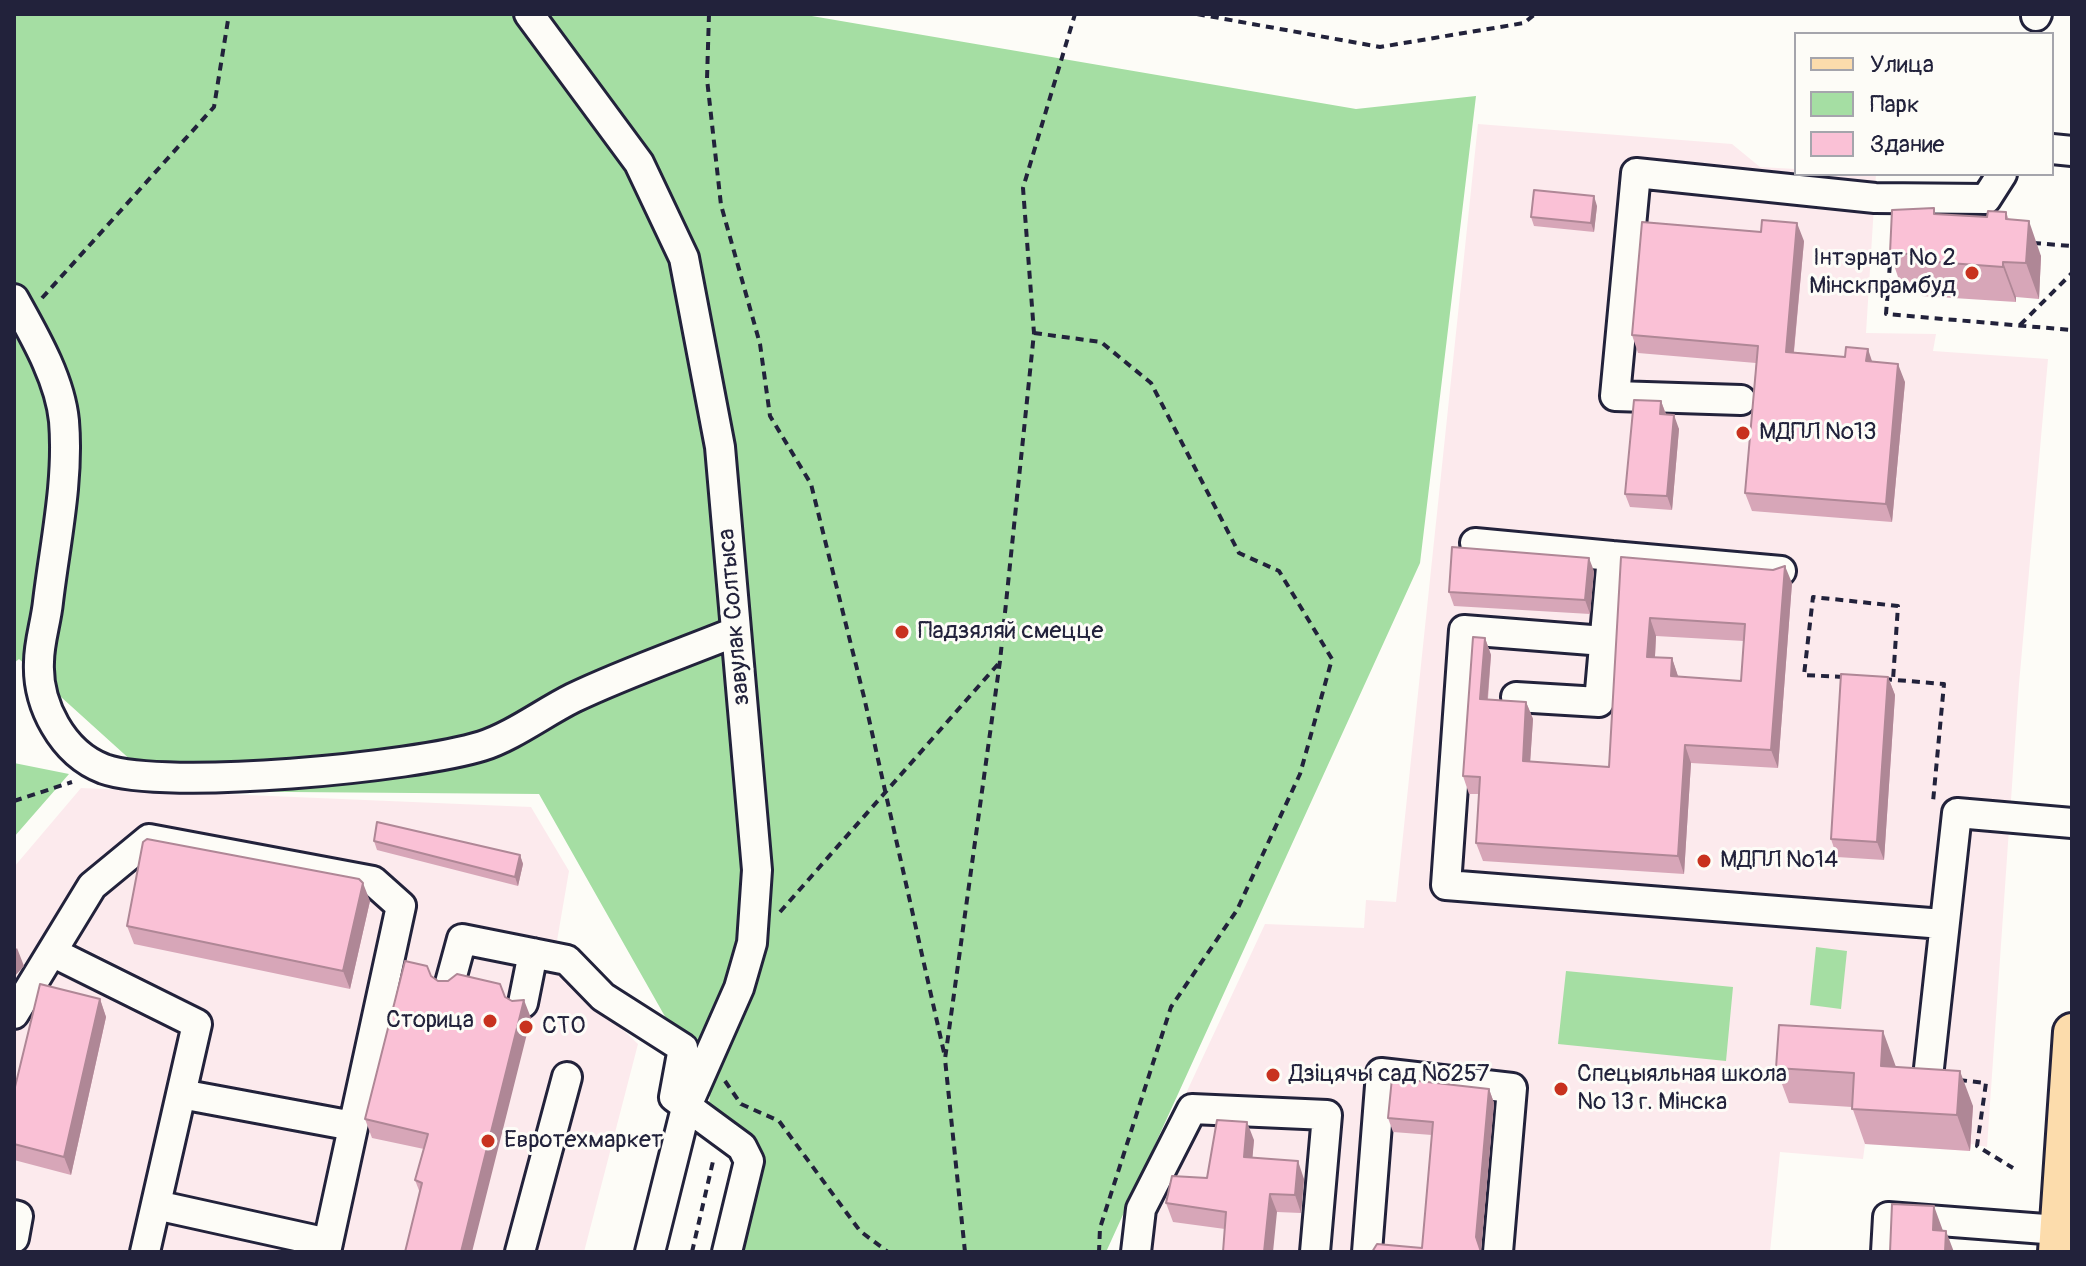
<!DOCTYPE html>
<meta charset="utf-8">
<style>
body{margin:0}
#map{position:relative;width:2086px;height:1266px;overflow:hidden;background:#fdfcf7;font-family:Pangolin,sans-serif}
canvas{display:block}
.frame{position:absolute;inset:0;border:16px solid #22223b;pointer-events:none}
.legend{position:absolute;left:1794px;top:32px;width:260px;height:144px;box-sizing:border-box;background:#fdfcf7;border:2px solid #a5a5ac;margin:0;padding:10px 14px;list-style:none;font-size:24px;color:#22223b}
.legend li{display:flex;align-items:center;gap:16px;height:40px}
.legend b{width:40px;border:2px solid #a5a5ac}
</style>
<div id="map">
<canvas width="2086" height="1266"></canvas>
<div class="frame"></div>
<ul class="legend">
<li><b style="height:10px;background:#fcdcac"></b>Улица</li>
<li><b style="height:22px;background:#a5dea3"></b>Парк</li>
<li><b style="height:22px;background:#fac1d6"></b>Здание</li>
</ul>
</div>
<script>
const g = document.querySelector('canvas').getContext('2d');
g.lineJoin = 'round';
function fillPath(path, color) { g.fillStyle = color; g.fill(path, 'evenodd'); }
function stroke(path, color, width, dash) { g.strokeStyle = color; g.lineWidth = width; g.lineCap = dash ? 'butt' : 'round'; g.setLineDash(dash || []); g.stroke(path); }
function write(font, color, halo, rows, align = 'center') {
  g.font = font + ' Pangolin,sans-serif'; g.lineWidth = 6; g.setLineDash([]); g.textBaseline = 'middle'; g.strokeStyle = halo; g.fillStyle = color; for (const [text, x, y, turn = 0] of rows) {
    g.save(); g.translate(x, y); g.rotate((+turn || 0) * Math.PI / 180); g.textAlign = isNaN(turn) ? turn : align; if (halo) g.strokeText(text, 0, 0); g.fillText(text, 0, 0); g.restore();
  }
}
fillPath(new Path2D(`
 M1478,124L1732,144L1760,167L1796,169V174H1876L1866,333L1936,334L1933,351L2048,359L2019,684L1987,1147L1971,1144L1970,1151L1865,1144L1863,1159L1780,1152L1770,1252H1124L1126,1222L1265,924L1364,928L1366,900L1396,902Z
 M81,788L531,807L569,871L553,964L638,1044L584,1252H14V867Z`), '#fceaed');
fillPath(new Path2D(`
 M14,14H800L1356,109L1476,96L1420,563L1106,1252H736L760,1154L708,1111L710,1096L539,794L165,791L19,659L14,663Z
 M14,763L69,774L14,837Z
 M1816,947L1847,951L1841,1009L1810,1005Z
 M1566,971L1733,987L1726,1061L1558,1044Z`), '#a5dea3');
const minor = new Path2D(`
 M529,14L639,163L684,258L720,447L757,870L752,943L739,988L686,1108L650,1252
 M2036,16L2037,14
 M2052,149L2072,151
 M14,299C34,335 60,379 64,421C69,481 55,543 48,602C46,622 39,642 39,662C37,704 62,753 104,769C166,791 415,767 482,746C513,736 543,713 573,698C625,673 681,654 735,632
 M1741,400L1615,396L1636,173L1875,198L1986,199L2002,174
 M1475,543L1612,556
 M1604,641L1464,630L1446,885L1943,924
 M1516,697L1599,702L1612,556L1781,571
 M54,953L197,1024L145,1252
 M450,983L462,939L567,960L603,997L683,1048L674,1097L742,1147L749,1161L727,1252
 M523,1003L533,953
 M14,1014L92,886L149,839L373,881L401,906L326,1252
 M1928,1077L1957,813L2072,823
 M181,1094L353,1126
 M156,1205L328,1243
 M14,1215L18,1216L14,1238
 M520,1252L567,1077
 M1136,1252L1141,1209L1192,1109L1327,1115L1315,1252
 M1367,1252L1381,1073L1512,1088L1498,1252
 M1886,1252L1888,1217L2058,1230`);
const major = new Path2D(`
 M2057,1252L2072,1032`);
stroke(minor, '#22223b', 34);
stroke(major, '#22223b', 42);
stroke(new Path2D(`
 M709,14L707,79L721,205L760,344L770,416L811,484L864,697L945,1057
 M1197,14L1380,47L1524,23L1535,14
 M2033,243L2072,246
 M1891,251L1886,314L2071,330
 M42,298L214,107L229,14
 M2020,325L2072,273
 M1034,333L1101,342L1151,383L1239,553L1279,571L1332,659L1300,774L1237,910L1171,1007L1100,1228L1099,1252
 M1843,677L1804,675L1813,597L1898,606L1893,680
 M1884,679L1944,684L1933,802
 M14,801L72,782
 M780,912L999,663
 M1959,1080L1986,1083L1977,1146L2013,1168
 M725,1081L741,1104L779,1121L860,1231L888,1252
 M692,1252L714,1157
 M965,1252L945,1059L1000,661L1034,333L1023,188L1075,14`), '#22223b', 4, [8, 6]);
stroke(minor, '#fdfcf7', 28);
stroke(major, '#fcdcac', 36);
fillPath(new Path2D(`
 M1597,206L1594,232L1534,226L1531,217Z
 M2006,212L2009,220L2041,256L2039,299L2016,297V302L1922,296L1920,290L1902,289L1890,253L1936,214L1987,217Z
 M1804,241L1794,352L1872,361L1905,382L1892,522L1752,511L1745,493L1756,363L1638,353L1632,335Z
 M1661,401L1666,414L1679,429L1672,510L1630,507L1625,494Z
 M1621,557L1792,583L1778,768L1691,763L1684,874L1483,861L1476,843L1479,794H1469L1463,776L1485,638L1491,655L1488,699L1526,702L1533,719L1530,762L1609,767ZM1656,636L1744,641L1741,681L1678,677L1672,658L1655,657Z
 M1594,571L1590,614L1454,606L1449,592Z
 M1888,677L1895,695L1884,860L1837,857L1831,839Z
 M374,841L520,855L523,864L518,886L377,850Z
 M370,901L350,989L134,944L127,926Z
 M431,976L438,981L505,997L531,1018L420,1193L415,1180L424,1149L372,1138L365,1119Z
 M100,999L106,1017L71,1175L14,1160V1091Z
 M1896,1067L1973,1106L1970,1151L1865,1144L1852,1107L1789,1103L1776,1068Z
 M1489,1089L1494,1103L1481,1249L1372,1252L1422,1248L1432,1135L1393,1132L1388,1118Z
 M1254,1140L1252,1158L1304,1179L1301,1213L1277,1212L1225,1229L1173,1222L1166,1203L1207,1178Z`), '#d7a6b8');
fillPath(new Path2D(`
 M1594,196L1597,206L1594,232L1591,223Z
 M2029,221L2041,256L2039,299L2026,263Z
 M1797,223L1804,241L1792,370L1786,352Z
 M2003,262L2016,297V302L2003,267Z
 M1868,349L1874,367L1866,361Z
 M1898,364L1905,382L1892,522L1886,504Z
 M1661,401L1666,415L1660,414Z
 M1674,415L1679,429L1672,510L1667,496Z
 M1589,558L1594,571L1590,614L1585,600Z
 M1785,566L1792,583L1778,768L1771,750Z
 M1650,618L1656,636L1654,674L1647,657Z
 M1485,638L1491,655L1486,716L1480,699Z
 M1672,658L1678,676L1677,694L1671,676Z
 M1888,677L1895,695L1884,860L1877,842Z
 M1526,702L1533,719L1529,779L1523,761Z
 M1685,745L1691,763L1684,874L1678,856Z
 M520,855L523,864L518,886L515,877Z
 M363,883L370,901L350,989L343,971Z
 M17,948L24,966L14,977V951Z
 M100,999L106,1017L71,1175L64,1157Z
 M524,1000L531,1018L472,1252H461Z
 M1883,1031L1896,1067L1881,1066Z
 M1960,1071L1973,1106L1970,1151L1957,1115Z
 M1489,1089L1494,1103L1481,1251L1476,1237Z
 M1247,1122L1254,1140L1251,1175L1244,1157Z
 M1298,1161L1304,1179L1301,1213L1295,1195Z
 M1270,1194L1277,1212L1273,1252H1264Z
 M1934,1206L1946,1239V1231L1954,1252H1941L1933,1230Z`), '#af8796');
const building = new Path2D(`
 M1534,190L1594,196L1591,223L1531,217Z
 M1934,208V214L1987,217L1988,211L2006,212V219L2029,221L2026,263L2003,262V267L1909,260V254L1890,253L1892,210Z
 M1762,220L1797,223L1786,352L1845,357L1846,347L1868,349L1866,361L1898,364L1886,504L1745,493L1758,346L1632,335L1642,222L1761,232Z
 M1634,400L1661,401L1660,414L1674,415L1667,496L1625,494Z
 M1452,547L1589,558L1585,600L1449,592Z
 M1621,557L1773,570L1785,566L1771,750L1685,745L1678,856L1476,843L1480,777L1463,776L1473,637L1485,638L1480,699L1526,702L1523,761L1609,767ZM1650,618L1745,624L1741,681L1671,676L1672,658L1647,657Z
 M1841,674L1888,677L1877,842L1831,839Z
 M377,822L520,855L515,877L374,841Z
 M147,839L359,879L363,883L343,971L127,926L143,842Z
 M405,961L427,966L431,976L438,981H448L457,974L500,984L505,997L512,1001L524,1000L461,1252H405L422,1183L415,1180L428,1134L365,1119Z
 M40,984L100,999L64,1157L14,1144V1091Z
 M1779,1025L1883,1031L1881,1066L1960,1071L1957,1115L1852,1109L1854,1073L1776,1068Z
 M1392,1078L1489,1089L1476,1237L1481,1252H1372L1377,1244L1422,1248L1433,1122L1388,1118Z
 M1217,1120L1247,1122L1244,1157L1298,1161L1295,1195L1270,1194L1264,1252H1223L1226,1212L1166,1203L1172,1176L1207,1178Z
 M1892,1204L1934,1206L1933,1230L1946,1231L1945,1252H1890Z`);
fillPath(building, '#fac1d6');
stroke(building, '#af8796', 2);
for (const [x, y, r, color] of [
 [1972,273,8,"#c8321e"],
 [1743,433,8,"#c8321e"],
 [902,632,8,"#c8321e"],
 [1704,861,8,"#c8321e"],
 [490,1021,8,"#c8321e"],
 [526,1027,8,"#c8321e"],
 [1273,1075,8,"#c8321e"],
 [1561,1089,8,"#c8321e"],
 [488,1141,8,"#c8321e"]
]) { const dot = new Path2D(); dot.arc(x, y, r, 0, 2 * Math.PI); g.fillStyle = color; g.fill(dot); stroke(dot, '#fdfcf7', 3); }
write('24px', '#22223b', '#fdfcf7', [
 ["Інтэрнат № 2",1956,259,"right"],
 ["Мінскпрамбуд",1956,287,"right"],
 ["МДПЛ №13",1759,433],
 ["Падзяляй смецце",918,632],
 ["МДПЛ №14",1720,861],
 ["Сторица",474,1021,"right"],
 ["СТО",542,1027],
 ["Дзіцячы сад №257",1289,1075],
 ["Спецыяльная школа",1577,1075],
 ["№ 13 г. Мінска",1577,1103],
 ["Евротехмаркет",504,1141]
], 'left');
write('24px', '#22223b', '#fdfcf7', [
 ["завулак Солтыса",735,617,-95]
]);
</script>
